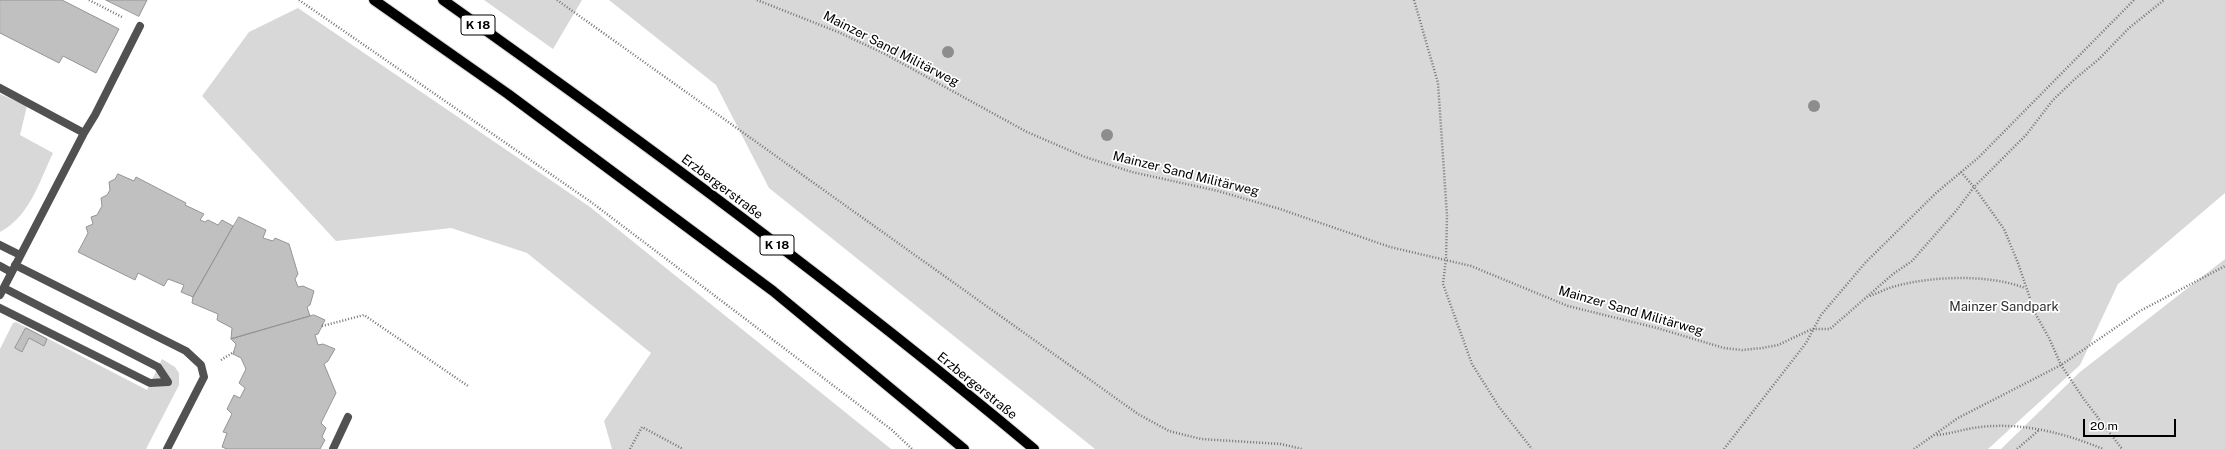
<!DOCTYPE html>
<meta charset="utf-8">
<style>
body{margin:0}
#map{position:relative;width:2225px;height:449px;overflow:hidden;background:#fff;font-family:"Public Sans",sans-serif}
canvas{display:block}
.scale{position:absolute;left:2083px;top:419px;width:93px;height:18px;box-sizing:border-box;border:2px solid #000;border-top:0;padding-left:5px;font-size:12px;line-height:14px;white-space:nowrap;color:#000;-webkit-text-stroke:3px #fff;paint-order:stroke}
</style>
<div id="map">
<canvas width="2225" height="449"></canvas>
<div class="scale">20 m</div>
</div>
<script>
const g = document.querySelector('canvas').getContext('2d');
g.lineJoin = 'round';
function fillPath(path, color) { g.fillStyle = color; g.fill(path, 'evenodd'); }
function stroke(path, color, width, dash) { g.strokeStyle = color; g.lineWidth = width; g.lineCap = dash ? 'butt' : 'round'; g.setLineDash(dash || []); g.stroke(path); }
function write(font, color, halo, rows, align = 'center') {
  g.font = font + ' "Public Sans",sans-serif'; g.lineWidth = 3.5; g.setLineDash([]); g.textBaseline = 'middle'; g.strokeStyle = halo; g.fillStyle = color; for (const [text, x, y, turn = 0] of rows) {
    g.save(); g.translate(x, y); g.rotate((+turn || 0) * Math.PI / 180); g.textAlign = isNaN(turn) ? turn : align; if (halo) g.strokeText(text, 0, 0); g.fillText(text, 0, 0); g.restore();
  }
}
fillPath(new Path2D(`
 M484,0H582L553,49Z
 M609,0H2225V193L2118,284L2080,365L1988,449H1095L769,188L716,85Z
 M298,8L590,207L891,449H612L604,421L651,353L527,253L451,228L336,241L202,96L249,32Z
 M0,94L27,106L20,135L53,153C39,182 30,216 0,232Z
 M2225,259V449H2001L2080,372Z
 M16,322L147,390L162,359L175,367L179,373V385L146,449H0V349L13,323Z`), '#d8d8d8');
const building = new Path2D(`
 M0,0H62L119,29L96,73L63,56L59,63L0,33Z
 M106,0H147L139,16Z
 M118,174L134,181L136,177L186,203L185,205L204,214L200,220L205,222L208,220L218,225L222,220L233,226L193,297L181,292L184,285L168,279L164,286L138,273L135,280L78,252L88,233L86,227L93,224L91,217L97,215L102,206L101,198L107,195L110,190L109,182L115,179Z
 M239,217L266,230L263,238L273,241L275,238L289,244L298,274L295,279L298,287L303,286L314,291L310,305L307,307L310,316L231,339L232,328L217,320L218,314L192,303L193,297Z
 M314,315L325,320L318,334L315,335L318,345L323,344L335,349L328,361L324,364L336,393L321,423L326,428L322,437L325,440L320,449H227L222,447L227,433L223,432L232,414L227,409L234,395L240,398L245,388L239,383L246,369L241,358L233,354L236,344L231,339Z
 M26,328L47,339L44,346L29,338L22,352L15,348Z`);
fillPath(building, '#c0c0c0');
stroke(building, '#959595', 1);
const primary = new Path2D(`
 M374,0L508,94L773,291L964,449
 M443,0C645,143 844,290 1034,449`);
stroke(primary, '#dbdbdb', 12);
stroke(new Path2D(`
 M89,0L122,17
 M299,0L591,202L892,430L912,449
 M557,0L1138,414L1169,431L1201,439L1281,444L1302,449
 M757,0L838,32L885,54L1027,132L1085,157L1132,172L1218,191L1280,209L1390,247L1471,266L1568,306L1657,328L1724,348L1742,350L1762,348L1778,345L1812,329H1830L1893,274L1912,261L1956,211L1974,187L2026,135L2053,100L2076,78L2099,59L2129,28L2164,0
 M1414,0L1438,83L1447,216L1446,259L1443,284L1472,364L1499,407L1532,449
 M1961,172L1974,187L2004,229L2018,263L2035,313L2049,338L2061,365L2083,398L2122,449
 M1870,296C1878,293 1887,288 1896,286C1933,276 1989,274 2025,288
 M322,326L364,315L468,386
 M221,360L234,352
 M1937,435C1949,434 1961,430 1973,428C2018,421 2062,432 2103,449
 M630,449L642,427L683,449
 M1724,449L1806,343L1821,315L1865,263L1936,193L1978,158L2134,0
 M1914,449L1958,418L2061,365L2140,311L2225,266
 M2017,449L2039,430`), '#737373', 2.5, [1, 2]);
stroke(new Path2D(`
 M0,88L84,133L95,115L140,26
 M0,245L20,255
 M15,265L186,351L201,365L204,377L167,449
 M0,266L11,272
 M0,295L84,133
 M0,308L150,383L168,382L158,367L4,288
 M333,449L348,417`), '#515151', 8);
stroke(primary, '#000', 10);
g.fillStyle = '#8d8d8d';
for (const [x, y] of [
 [948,52],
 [1814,106],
 [1107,135]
]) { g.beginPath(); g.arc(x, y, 6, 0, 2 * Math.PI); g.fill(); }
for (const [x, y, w] of [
 [478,25,34],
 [777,245,34]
]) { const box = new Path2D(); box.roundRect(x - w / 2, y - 10, w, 20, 3); g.fillStyle = '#fff'; g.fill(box); stroke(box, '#000', 1); }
write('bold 12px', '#000', null, [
 ["K 18",478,25],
 ["K 18",777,245]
]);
write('13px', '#000', '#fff', [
 ["Mainzer Sand Militärweg",891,49,27],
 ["Mainzer Sand Militärweg",1186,174,14],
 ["Erzbergerstraße",722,187,37],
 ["Mainzer Sand Militärweg",1631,311,16],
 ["Erzbergerstraße",977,386,39]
]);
write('13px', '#2f2f2f', '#fff', [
 ["Mainzer Sandpark",2004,307]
]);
</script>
